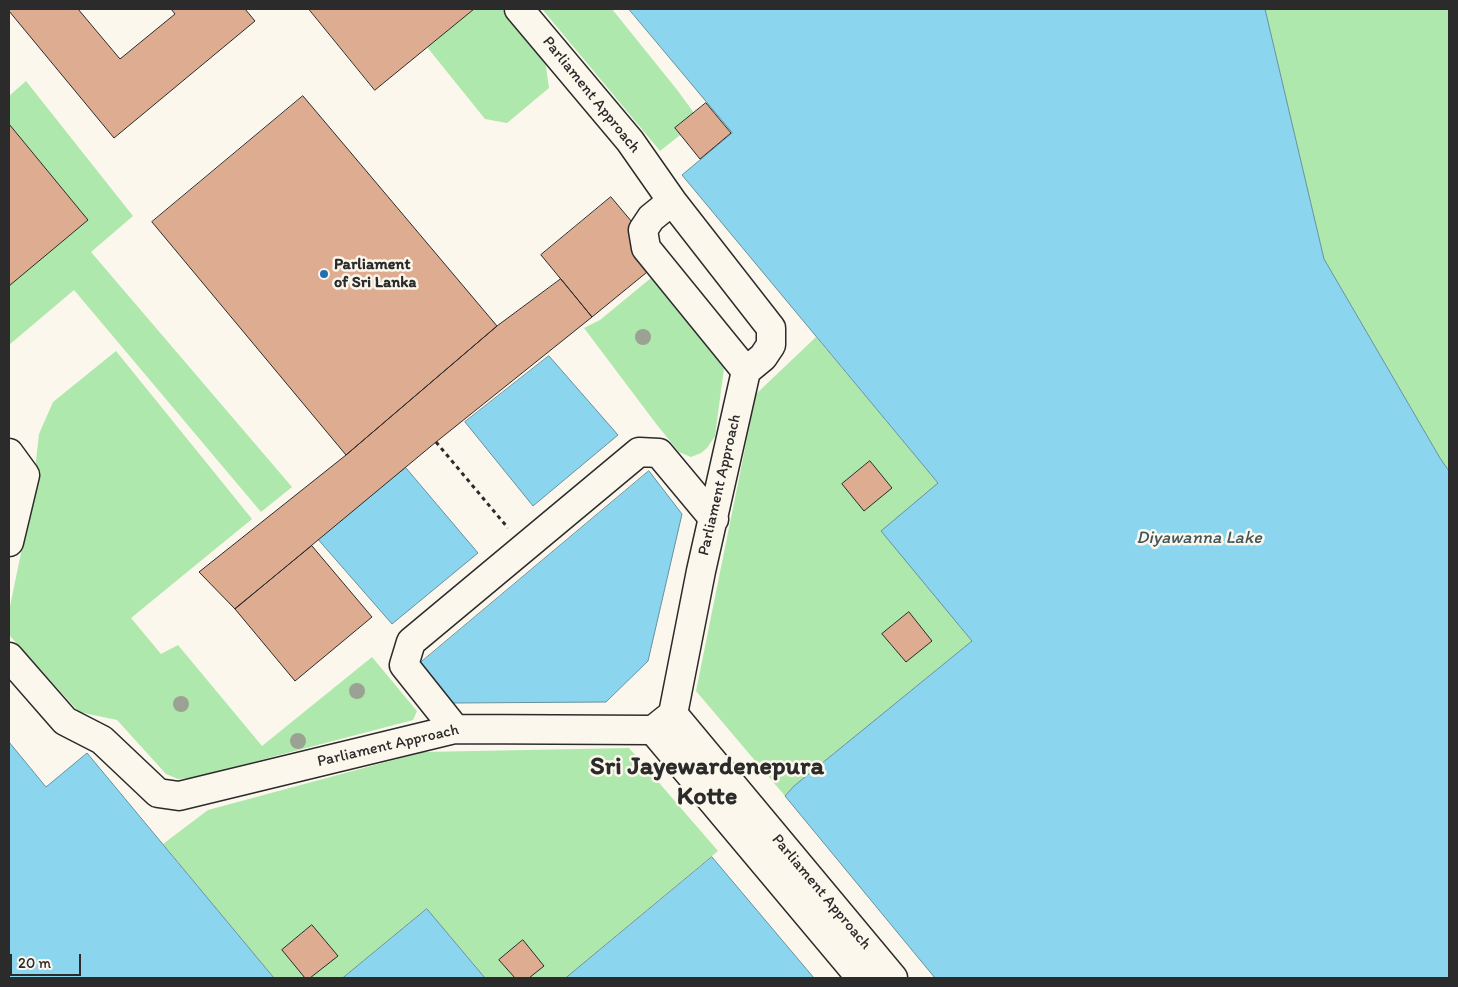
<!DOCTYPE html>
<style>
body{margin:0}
#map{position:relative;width:1458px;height:987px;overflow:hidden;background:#fbf7ec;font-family:Itim,sans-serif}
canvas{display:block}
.frame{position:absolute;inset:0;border:10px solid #2b2b2b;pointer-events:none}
.scale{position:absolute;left:10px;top:954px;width:71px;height:22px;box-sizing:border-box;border:2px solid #2b2b2b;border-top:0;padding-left:6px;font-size:15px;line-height:18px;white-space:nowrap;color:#2b2b2b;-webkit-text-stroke:4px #fbf7ec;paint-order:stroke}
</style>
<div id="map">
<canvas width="1458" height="987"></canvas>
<div class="frame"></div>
<div class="scale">20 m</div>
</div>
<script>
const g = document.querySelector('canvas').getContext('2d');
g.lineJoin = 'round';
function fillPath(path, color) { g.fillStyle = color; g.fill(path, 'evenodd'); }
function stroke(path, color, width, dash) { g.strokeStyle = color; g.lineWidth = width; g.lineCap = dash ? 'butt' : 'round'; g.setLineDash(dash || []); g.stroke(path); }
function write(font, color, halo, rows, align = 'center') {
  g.font = font + ' Itim,sans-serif'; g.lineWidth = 5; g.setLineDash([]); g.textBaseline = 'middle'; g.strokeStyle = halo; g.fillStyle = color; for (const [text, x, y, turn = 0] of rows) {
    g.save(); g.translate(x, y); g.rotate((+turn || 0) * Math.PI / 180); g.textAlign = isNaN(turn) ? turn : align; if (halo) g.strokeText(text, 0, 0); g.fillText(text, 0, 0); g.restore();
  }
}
fillPath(new Path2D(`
 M474,9H502L545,60L549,88L507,123L485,119L427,47Z
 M542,9H612L678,91L699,120L660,151Z
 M1265,9H1449V471L1440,458L1324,259Z
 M26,81L133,216L91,252L292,487L261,512L74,290L9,345V96Z
 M651,278L724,368L715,436L707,448L701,453L691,457L679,452L657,425L584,328L600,320Z
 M816,337L939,484L882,531L972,641L794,786L785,796L696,691L756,394Z
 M116,351L252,519L131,618L161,654L178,645L262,746L372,657L417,711L413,720L192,778L178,779L166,774L117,720L79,712L10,636L9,611L31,505L39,434L53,402Z
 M629,748L718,851L566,978H485L427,909L343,978H274L163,844L208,810L423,752Z`), '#afe8ac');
const water = new Path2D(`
 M629,9H1265L1324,259L1440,458L1449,471V978H935L785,796L794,786L972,641L881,531L938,483L682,175L732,133Z
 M549,356L618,435L533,506L465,422Z
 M406,468L478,553L392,624L316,537Z
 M649,471L682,514L648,661L606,702L453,703L419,664Z
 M9,742L46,787L87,753L274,978H9Z
 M712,857L814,978H566Z
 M427,909L485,978H343Z`);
fillPath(water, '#8cd5ee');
stroke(water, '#6591a0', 1);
const building = new Path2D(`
 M9,9H78L120,59L175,14L171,9H245L255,21L114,138L9,11Z
 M309,9H474L375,90Z
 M303,96L497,326L346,455L152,222Z
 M706,103L731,133L700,159L675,128Z
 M9,124L88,220L9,286Z
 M611,197L663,259L592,317L541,255Z
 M561,279L592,317L436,442L235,609L199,572L346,455L497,326Z
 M870,461L892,488L864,511L842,484Z
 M312,546L372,617L295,681L235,609Z
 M909,612L932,641L906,662L882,634Z
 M312,925L338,956L310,978H305L282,950Z
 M523,940L544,966L529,978H515L499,960Z`);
fillPath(building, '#deac90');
stroke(building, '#2b2b2b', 1);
const minor = new Path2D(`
 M672,201L651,218L643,230L646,248L746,371
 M9,453L25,475L9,542
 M9,657L65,721L102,740L158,793L179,796L455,729L653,730L673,714L701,571L746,371L763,357L771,345V328L672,201L630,141L519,9
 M455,729L404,665L411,642L639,452L659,453L714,519`);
const major = new Path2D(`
 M673,714L893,978
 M653,730L861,978`);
stroke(minor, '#2b2b2b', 31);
stroke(major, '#2b2b2b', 31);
stroke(new Path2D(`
 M436,442L508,528`), '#2b2b2b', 3, [4, 4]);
stroke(minor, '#fbf7ec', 28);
stroke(major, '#fbf7ec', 28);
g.fillStyle = '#9ba193';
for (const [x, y] of [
 [643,337],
 [357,691],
 [181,704],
 [298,741]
]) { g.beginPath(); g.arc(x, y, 8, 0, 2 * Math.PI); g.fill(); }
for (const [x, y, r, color] of [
 [324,274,5,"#1f6fb2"]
]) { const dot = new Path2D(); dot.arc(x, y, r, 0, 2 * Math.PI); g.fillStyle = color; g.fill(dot); stroke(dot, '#fbf7ec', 2); }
write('16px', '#2b2b2b', '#fbf7ec', [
 ["Parliament Approach",591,95,51],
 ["Parliament Approach",720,485,-77],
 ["Parliament Approach",388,746,-13],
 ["Parliament Approach",821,892,50]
]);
write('bold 16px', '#2b2b2b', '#fbf7ec', [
 ["Parliament",334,265],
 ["of Sri Lanka",334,283]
], 'left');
write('italic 18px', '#43565c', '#fbf7ec', [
 ["Diyawanna Lake",1199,538]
]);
write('bold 26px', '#2b2b2b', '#fbf7ec', [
 ["Sri Jayewardenepura",707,767],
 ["Kotte",707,797]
]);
</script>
